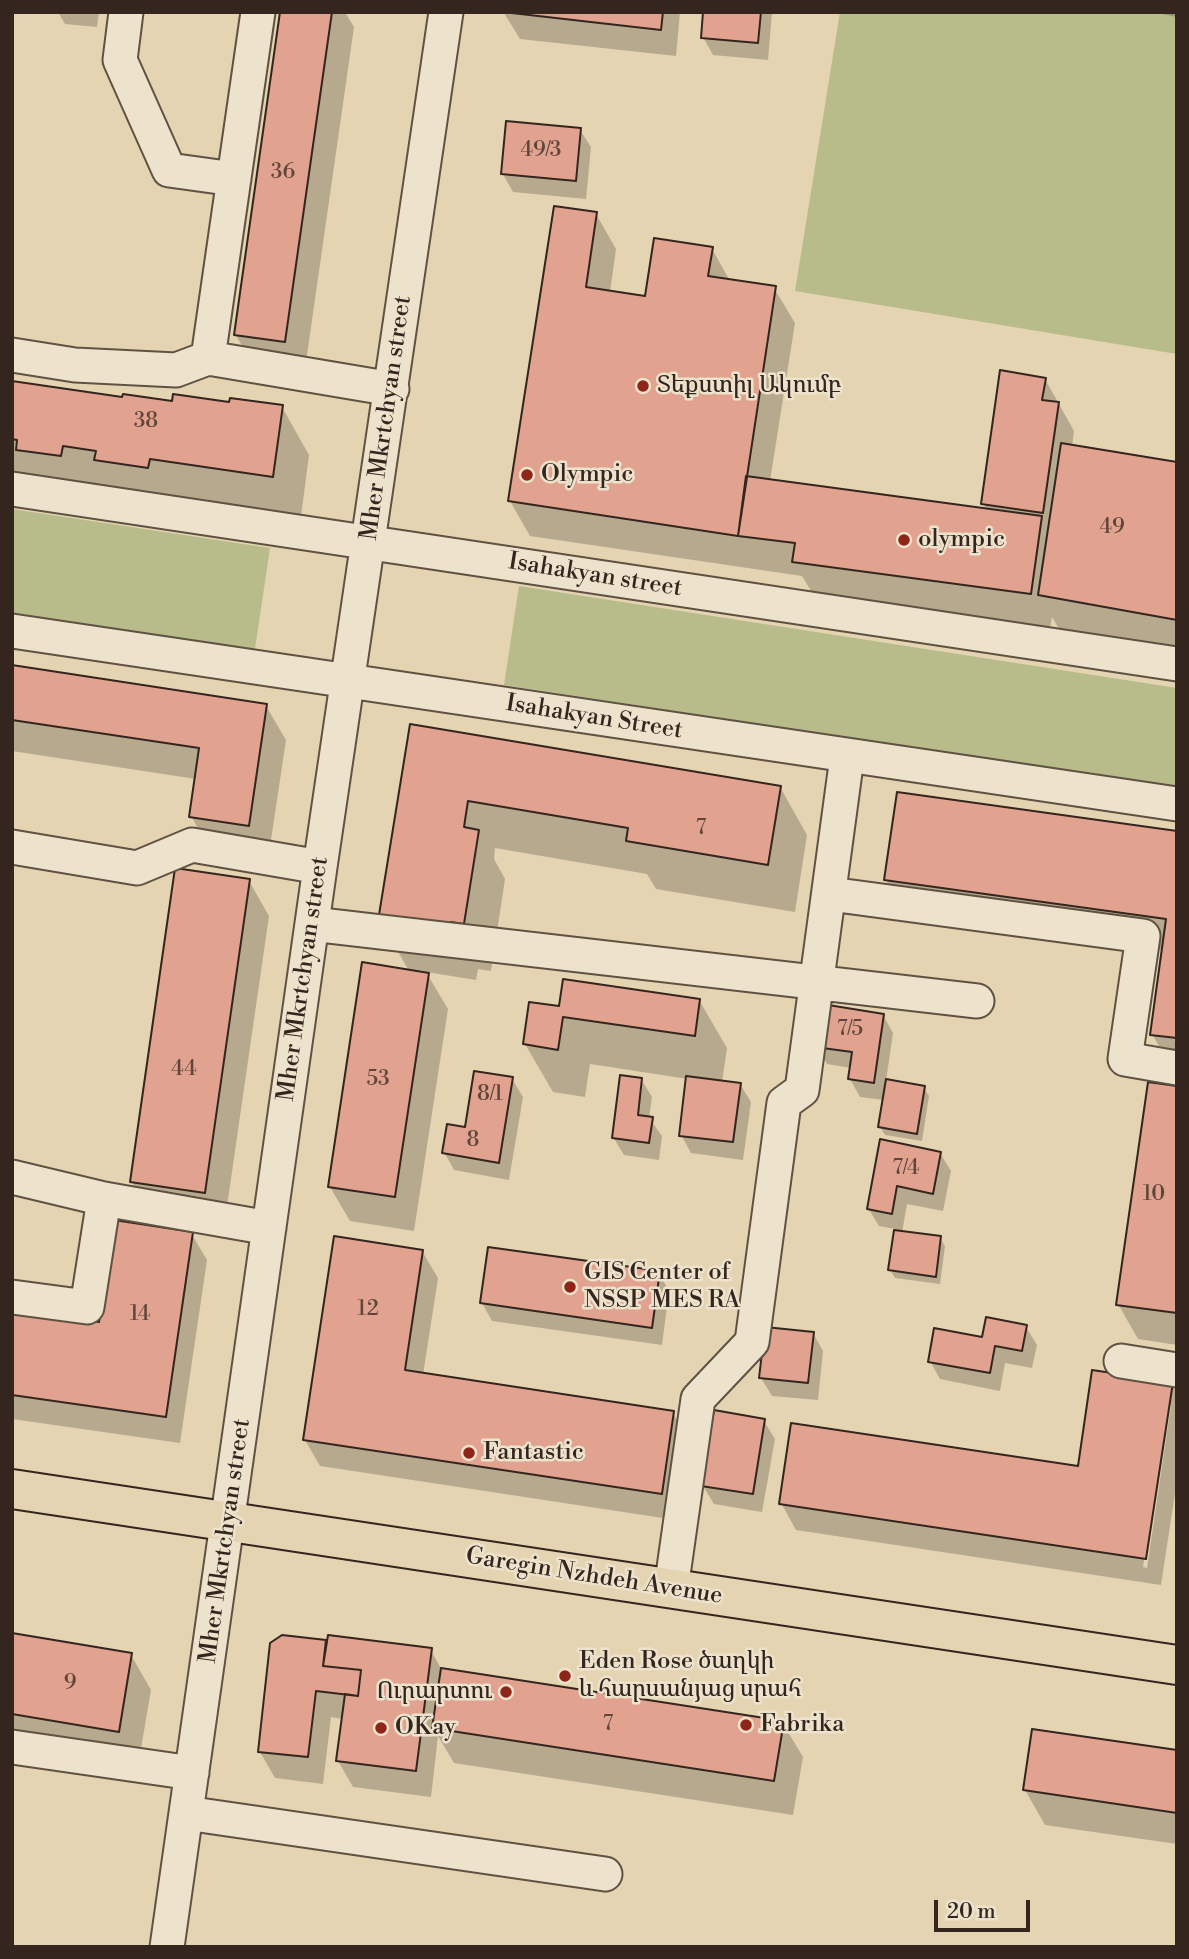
<!DOCTYPE html>
<meta charset="utf-8">
<style>
body{margin:0}
#map{position:relative;width:1189px;height:1959px;overflow:hidden;background:#e4d4b2;font-family:"Libre Bodoni",serif}
canvas{display:block}
.frame{position:absolute;inset:0;border:14px solid #34261e;pointer-events:none}
.scale{position:absolute;left:934px;top:1900px;width:96px;height:32px;box-sizing:border-box;border:4px solid #34261e;border-top:0;padding-left:9px;font-size:21px;line-height:24px;white-space:nowrap;color:#34261e;-webkit-text-stroke:5px #ede3cd;paint-order:stroke}
</style>
<div id="map">
<canvas width="1189" height="1959"></canvas>
<div class="frame"></div>
<div class="scale">20 m</div>
</div>
<script>
const g = document.querySelector('canvas').getContext('2d');
g.lineJoin = 'round';
function fillPath(path, color) { g.fillStyle = color; g.fill(path, 'evenodd'); }
function stroke(path, color, width, dash) { g.strokeStyle = color; g.lineWidth = width; g.lineCap = dash ? 'butt' : 'round'; g.setLineDash(dash || []); g.stroke(path); }
function write(font, color, halo, rows, align = 'center') {
  g.font = font + ' "Libre Bodoni","Noto Serif Armenian",serif'; g.lineWidth = 5; g.setLineDash([]); g.textBaseline = 'middle'; g.strokeStyle = halo; g.fillStyle = color; for (const [text, x, y, turn = 0] of rows) {
    g.save(); g.translate(x, y); g.rotate((+turn || 0) * Math.PI / 180); g.textAlign = isNaN(turn) ? turn : align; if (halo) g.strokeText(text, 0, 0); g.fillText(text, 0, 0); g.restore();
  }
}
fillPath(new Path2D(`
 M840,12H1177V354L795,291Z
 M12,509L270,548L255,649L12,613Z
 M519,586L1177,688V788L504,685Z`), '#b7bc8a');
fillPath(new Path2D(`
 M58,12H99L97,27L65,24Z
 M282,12H345L354,27L304,376L256,369L235,334Z
 M680,12L676,56L520,39L504,13Z
 M705,12H772L768,60L713,55L703,37Z
 M1152,12H1177V17Z
 M580,130L591,147L586,199L513,192L503,174Z
 M596,214L616,249L610,292L646,298L712,249L730,281L774,288L795,323L770,481L987,510L983,503L1045,379L1074,431L1072,447L1177,463V650L1059,629L1052,617L1050,628L814,596L802,576L530,536L510,501Z
 M12,381L124,399L282,407L309,455L300,524L12,482Z
 M12,667L266,706L286,740L268,860L211,851L191,816L196,779L12,751Z
 M412,726L780,787L807,835L795,912L656,889L647,874L495,848L494,859L505,879L491,971L478,969L476,980L426,972L448,1009L414,1231L350,1221L330,1187L409,971L380,920Z
 M1177,833V1070L1172,1069L1152,1034L1164,950L906,914L886,880Z
 M249,881L269,916L224,1227L152,1217L132,1182Z
 M699,1000L727,1048L722,1082L740,1084L751,1102L743,1160L691,1153L681,1135L688,1079L590,1064L585,1097L553,1092L525,1044L560,1008Z
 M883,1015L893,1033L886,1081L924,1088L929,1096L922,1141L885,1135L880,1127L884,1100L860,1097L850,1079L851,1068L827,1064L817,1046Z
 M512,1079L523,1097L509,1180L454,1170L444,1152Z
 M641,1079L652,1097L649,1118L662,1136L659,1160L624,1155L613,1137Z
 M1177,1088V1345L1138,1339L1118,1304Z
 M881,1142L940,1153L951,1171L943,1211L907,1204L902,1233L940,1238L945,1246L940,1284L895,1278L890,1270L895,1229L879,1226L868,1208Z
 M191,1233L207,1260L180,1443L12,1419V1311L100,1324Z
 M422,1251L438,1278L423,1375L673,1413L688,1439L676,1520L320,1466L305,1440Z
 M659,1273L669,1291L662,1345L492,1321L482,1303Z
 M1026,1327L1037,1345L1032,1368L1005,1363L1000,1391L940,1379L930,1361L983,1339Z
 M813,1333L823,1351L818,1400L772,1396L761,1378Z
 M1172,1384L1177,1392V1480L1161,1585L796,1530L781,1503L1079,1468ZM1168,1405H1171L1147,1568L1143,1567Z
 M764,1421L775,1439L762,1512L714,1504L703,1486Z
 M12,1635L131,1655L151,1690L138,1766L12,1745Z
 M282,1637L430,1649L442,1670L782,1722L803,1757L793,1815L454,1763L438,1736L431,1797L353,1787L338,1761L343,1719L331,1717L323,1784L275,1778L260,1752Z
 M1177,1751V1844L1045,1825L1025,1790Z`), '#0003');
const building = new Path2D(`
 M280,12H332L285,342L234,335Z
 M503,12H663L661,30Z
 M703,12H761L758,43L701,38Z
 M506,121L581,128L576,181L501,174Z
 M554,206L597,212L586,287L645,296L654,238L713,247L708,276L776,286L738,536L508,501Z
 M1000,370L1046,378L1042,400L1059,402L1043,513L981,504Z
 M12,381L122,397L123,394L172,401L173,394L229,402L230,398L283,405L273,477L150,459L148,468L94,460L96,451L63,446L61,456L16,450L17,440L12,439Z
 M1061,443L1177,462V620L1038,595Z
 M746,476L1042,516L1031,594L792,562L795,543L738,536Z
 M12,665L267,704L249,826L189,817L199,748L12,720Z
 M410,724L781,786L768,865L626,841L628,828L468,801L464,827L479,830L464,924L451,922L448,933L378,921Z
 M897,792L1177,831V1038L1150,1035L1166,919L884,880Z
 M175,868L250,879L205,1193L130,1182Z
 M362,962L429,973L395,1197L328,1187Z
 M563,979L700,999L695,1036L563,1017L558,1050L523,1044L529,1002L559,1006Z
 M822,1004L884,1014L874,1083L848,1079L852,1052L815,1047Z
 M474,1071L513,1077L499,1163L442,1153L447,1124L465,1127Z
 M620,1075L642,1078L638,1115L653,1117L649,1143L612,1138Z
 M686,1076L741,1083L733,1142L679,1136Z
 M886,1079L925,1086L917,1134L878,1127Z
 M1148,1082L1177,1086V1313L1116,1305Z
 M880,1139L941,1152L933,1194L897,1186L892,1214L867,1209Z
 M114,1220L193,1232L166,1417L12,1395V1309L99,1322Z
 M894,1230L941,1236L936,1277L888,1270Z
 M334,1236L423,1250L405,1370L674,1411L662,1494L303,1440Z
 M488,1247L660,1271L652,1328L480,1303Z
 M986,1317L1027,1325L1022,1351L995,1346L990,1373L928,1362L934,1328L982,1337Z
 M765,1327L814,1332L808,1383L759,1378Z
 M1092,1370L1173,1382L1146,1559L779,1504L791,1423L1078,1466Z
 M714,1410L765,1419L753,1494L701,1486Z
 M12,1633L132,1653L119,1732L12,1714Z
 M282,1635L326,1640L323,1666L361,1670L358,1696L316,1691L308,1757L258,1752L270,1643Z
 M328,1635L432,1648L416,1771L336,1761L345,1694L358,1696L361,1670L323,1666Z
 M441,1668L784,1721L774,1781L432,1728Z
 M1032,1729L1177,1750V1813L1023,1790Z`);
fillPath(building, '#e1a38f');
stroke(building, '#34261e', 2);
const minor = new Path2D(`
 M126,12L120,60L169,170L234,179
 M258,12L208,358L392,389
 M12,355L75,365L176,370L208,358
 M12,489L1177,664
 M12,631L1177,804
 M12,847L137,868L192,845L320,867
 M830,894L1143,936L1125,1059L1177,1068
 M312,924L977,1001
 M12,1177L104,1199L269,1228
 M12,1297L87,1307L104,1199
 M1121,1361L1177,1370
 M671,1589L698,1399L752,1342L784,1103L802,1090L847,757
 M12,1747L192,1773
 M186,1813L605,1874
 M167,1947L320,867L446,12`);
const highway = new Path2D(`
 M12,1489L1177,1665`);
stroke(minor, '#605243', 37);
stroke(highway, '#34261e', 42);
stroke(minor, '#ede3cd', 33);
stroke(highway, '#e4d4b2', 38);
for (const [x, y, r, color] of [
 [643,386,7,"#8f2418"],
 [527,475,7,"#8f2418"],
 [904,540,7,"#8f2418"],
 [570,1287,7,"#8f2418"],
 [469,1453,7,"#8f2418"],
 [565,1676,7,"#8f2418"],
 [506,1692,7,"#8f2418"],
 [746,1725,7,"#8f2418"],
 [381,1728,7,"#8f2418"]
]) { const dot = new Path2D(); dot.arc(x, y, r, 0, 2 * Math.PI); g.fillStyle = color; g.fill(dot); stroke(dot, '#ede3cd', 2.5); }
write('21px', '#5f453a', null, [
 ["49/3",541,151],
 ["36",283,173],
 ["38",146,422],
 ["49",1112,528],
 ["7",701,829],
 ["7/5",850,1030],
 ["44",184,1070],
 ["53",378,1080],
 ["8/1",490,1095],
 ["8",473,1141],
 ["7/4",906,1169],
 ["10",1154,1195],
 ["12",368,1310],
 ["14",140,1315],
 ["9",70,1684],
 ["7",608,1725]
]);
write('24px', '#34261e', '#ede3cd', [
 ["Տեքստիլ Ակումբ",657,386],
 ["Olympic",541,475],
 ["olympic",918,540],
 ["GIS Center of",584,1273],
 ["NSSP MES RA",584,1301],
 ["Fantastic",483,1453],
 ["Eden Rose ծաղկի",579,1662],
 ["և հարսանյաց սրահ",579,1690],
 ["Ուրարտու",492,1692,"right"],
 ["Fabrika",760,1725],
 ["OKay",395,1728]
], 'left');
write('24px', '#34261e', '#ede3cd', [
 ["Mher Mkrtchyan street",387,418,-82],
 ["Isahakyan street",595,576,9],
 ["Isahakyan Street",594,718,9],
 ["Mher Mkrtchyan street",304,979,-82],
 ["Mher Mkrtchyan street",226,1541,-82],
 ["Garegin Nzhdeh Avenue",594,1577,9]
]);
</script>
